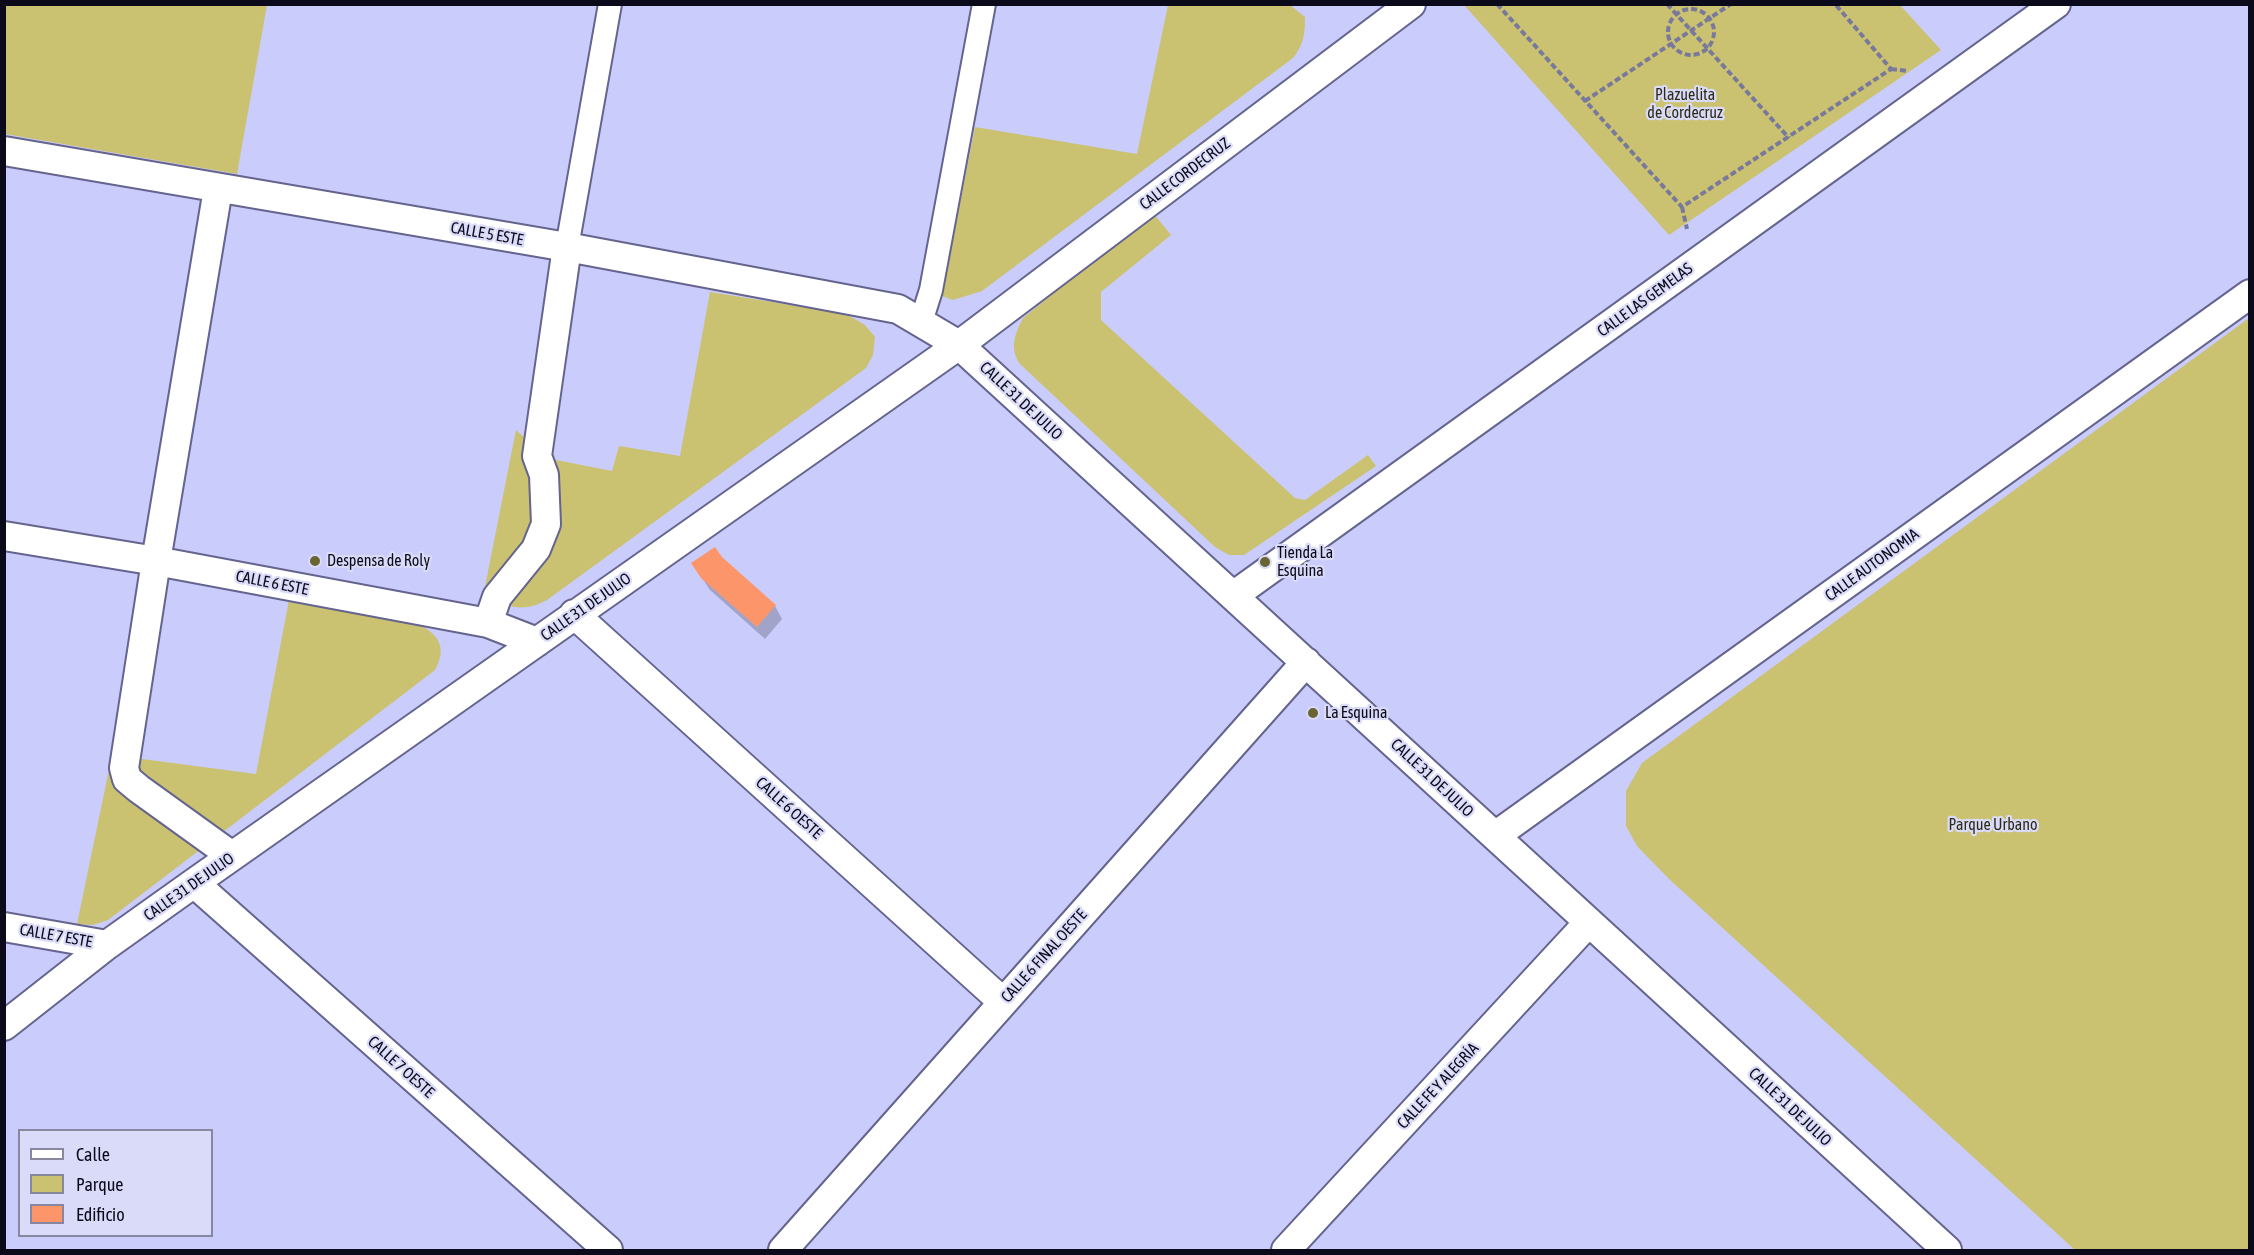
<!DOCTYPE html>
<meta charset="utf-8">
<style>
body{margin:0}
#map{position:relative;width:2254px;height:1255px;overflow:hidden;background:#caccfb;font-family:"Asap Condensed",sans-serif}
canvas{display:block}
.frame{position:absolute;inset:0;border:6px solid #0b0a1a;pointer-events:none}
.legend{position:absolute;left:18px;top:1129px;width:195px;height:108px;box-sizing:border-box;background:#dadbf8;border:2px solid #87879f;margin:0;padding:8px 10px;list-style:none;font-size:18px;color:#0b0a1a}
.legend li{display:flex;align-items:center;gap:12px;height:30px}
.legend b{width:30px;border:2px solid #87879f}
</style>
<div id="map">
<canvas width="2254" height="1255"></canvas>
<div class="frame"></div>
<ul class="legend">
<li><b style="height:8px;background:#fff"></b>Calle</li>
<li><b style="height:16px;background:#cac271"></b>Parque</li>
<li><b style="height:16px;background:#fc966a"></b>Edificio</li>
</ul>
</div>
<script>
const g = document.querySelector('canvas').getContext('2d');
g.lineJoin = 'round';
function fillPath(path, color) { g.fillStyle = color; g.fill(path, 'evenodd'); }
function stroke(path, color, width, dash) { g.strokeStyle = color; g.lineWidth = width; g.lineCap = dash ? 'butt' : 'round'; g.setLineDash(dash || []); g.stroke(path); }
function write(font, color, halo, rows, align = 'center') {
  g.font = font + ' "Asap Condensed",sans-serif'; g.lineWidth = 4.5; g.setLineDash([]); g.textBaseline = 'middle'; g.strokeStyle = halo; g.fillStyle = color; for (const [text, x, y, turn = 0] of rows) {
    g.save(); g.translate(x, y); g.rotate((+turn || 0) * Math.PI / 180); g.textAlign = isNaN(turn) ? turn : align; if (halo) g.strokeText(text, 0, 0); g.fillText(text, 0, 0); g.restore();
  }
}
fillPath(new Path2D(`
 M4,5H267L237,174L5,134Z
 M1168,5H1290L1305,17C1305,34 1304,44 1293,58L982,291L953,300L942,296L975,127L1137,154Z
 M1464,5H1900L1941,50L1669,235Z
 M1153,213L1171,235L1101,292V320L1295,498L1305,500L1368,455L1376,466L1244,555H1229L1215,547L1020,364C1009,348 1015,334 1023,318Z
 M710,292L846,314L865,325L875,337L873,355L866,368L547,600C533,607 523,610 507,605L542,559L552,551L558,534V499L551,459L612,471L619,446L680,456Z
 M2249,318V1250H2075L1669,879L1637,846L1626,826V791L1642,763Z
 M516,430L527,440L537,504L529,545L483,597Z
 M289,600L418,624C440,635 447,648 435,670L108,920L93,925L77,924L112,755L256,774Z`), '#cac271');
fillPath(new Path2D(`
 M720,558L775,606L782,619L765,639L710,590L700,575Z`), '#0003');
fillPath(new Path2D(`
 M715,547L722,557L776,605L757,627L701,578L691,563Z`), '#fc966a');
const pedestrian = new Path2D(`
 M567,247L610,4
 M921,322L931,290L984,4`);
const minor = new Path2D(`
 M4,151L567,247L898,309L959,345L1947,1250
 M218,189L156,561L124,768L127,779L139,789L232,856
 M4,536L156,561L488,623L537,642
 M1233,596L2056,4
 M574,614L1003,1002
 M488,623L497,597L536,549L546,524L544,475L537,456L567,247
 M1495,836L2250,294
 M194,883L608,1250
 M4,927L107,945
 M4,1026L107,945L194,883L959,345L1411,4
 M783,1250L1306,662
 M1286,1250L1589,922`);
stroke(pedestrian, '#64648e', 26);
stroke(minor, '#64648e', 32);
stroke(new Path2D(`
 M1497,4L1682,207L1891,69L1835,4
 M1667,4L1789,138
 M1668 32a23 23 0 1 1 46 0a23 23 0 1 1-46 0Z
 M1891,69L1908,71
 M1585,101L1731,4
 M1682,207L1687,229`), '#79799b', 4, [6, 3]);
stroke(pedestrian, '#fff', 22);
stroke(minor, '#fff', 28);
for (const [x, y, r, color] of [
 [315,561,6,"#696431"],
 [1265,562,6,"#696431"],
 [1313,713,6,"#696431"]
]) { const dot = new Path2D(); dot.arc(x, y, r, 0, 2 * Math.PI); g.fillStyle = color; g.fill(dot); stroke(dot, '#dadbf8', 2); }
write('16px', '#2d2b18', '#dadbf8', [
 ["Plazuelita",1685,95],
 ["de Cordecruz",1685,113],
 ["Parque Urbano",1993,825]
]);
write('16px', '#0b0a1a', '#dadbf8', [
 ["CALLE CORDECRUZ",1185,174,-37],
 ["CALLE 5 ESTE",487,234,10],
 ["CALLE LAS GEMELAS",1645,300,-36],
 ["CALLE 31 DE JULIO",1021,401,43],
 ["CALLE AUTONOMIA",1872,565,-36],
 ["CALLE 6 ESTE",272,583,11],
 ["CALLE 31 DE JULIO",586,607,-35],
 ["CALLE 31 DE JULIO",1432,778,43],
 ["CALLE 6 OESTE",789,808,42],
 ["CALLE 31 DE JULIO",189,887,-35],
 ["CALLE 7 ESTE",56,936,10],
 ["CALLE 6 FINAL OESTE",1044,956,-48],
 ["CALLE 7 OESTE",401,1067,42],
 ["CALLE FE Y ALEGRÍA",1438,1086,-47],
 ["CALLE 31 DE JULIO",1790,1107,43]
]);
write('16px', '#0b0a1a', '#dadbf8', [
 ["Tienda La",1277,553],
 ["Esquina",1277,571],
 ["Despensa de Roly",327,561],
 ["La Esquina",1325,713]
], 'left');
</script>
